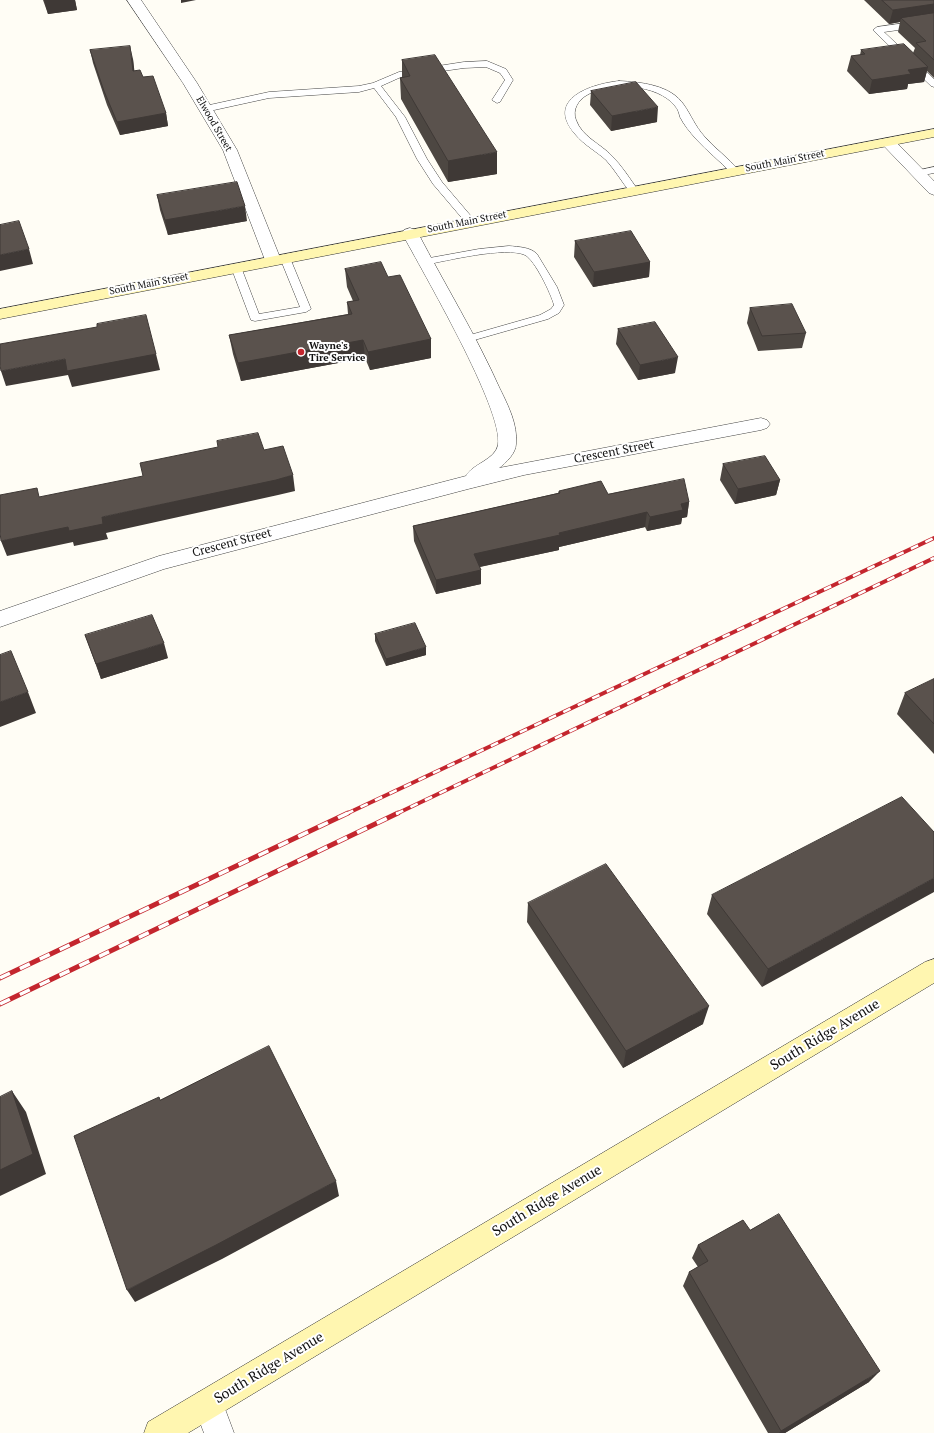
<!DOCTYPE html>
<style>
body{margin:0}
canvas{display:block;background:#fffdf5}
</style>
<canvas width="934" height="1433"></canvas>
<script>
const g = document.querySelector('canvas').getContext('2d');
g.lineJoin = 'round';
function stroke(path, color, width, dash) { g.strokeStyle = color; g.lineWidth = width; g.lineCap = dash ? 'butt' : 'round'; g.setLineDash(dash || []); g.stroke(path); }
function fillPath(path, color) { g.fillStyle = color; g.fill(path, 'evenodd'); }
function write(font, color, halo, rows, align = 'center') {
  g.font = font + ' "PT Serif",serif'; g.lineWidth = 4; g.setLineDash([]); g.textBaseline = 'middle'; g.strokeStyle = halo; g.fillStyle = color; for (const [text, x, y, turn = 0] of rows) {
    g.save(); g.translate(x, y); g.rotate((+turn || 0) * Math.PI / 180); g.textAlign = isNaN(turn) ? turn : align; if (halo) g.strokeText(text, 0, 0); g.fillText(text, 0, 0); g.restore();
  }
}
const lane = new Path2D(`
 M934,19V25L884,32L934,79V87L931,86L873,30L877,27Z
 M487,61L506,69L513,80L500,102L497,103L492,100L505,80L500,73L486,67L464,68L401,77L381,86L405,117L427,159L442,182L476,222L471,225L467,224L433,184L417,159L396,117L374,88L359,92L269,98L205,112L200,109L205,106L269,92L359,86L373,83L399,72L464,62Z
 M619,81C641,82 671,85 684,105C691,115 695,126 704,136C714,148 729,158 739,171L737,173H731C720,161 707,151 696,139C690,132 684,125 680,117C679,113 678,109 675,106C658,84 610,81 587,95C578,100 572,110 576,120C582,137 601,144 612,156C622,166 630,179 638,190L636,192H630C622,182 615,170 606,160C596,151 584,145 575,134C545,99 591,84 619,81Z
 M934,167V173L918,176L913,173L915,171Z
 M509,246C519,247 530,247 537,254L557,287L564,305L559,313L548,319L471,341H463L462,339L463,337L540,315L551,309L554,305C551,294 535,260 525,255C506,246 446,261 424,265L419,262L424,259L479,249Z
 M285,255L290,258L311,309L306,312L255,321L251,320L231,267L236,264L241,267L259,314L300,307L280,258Z`);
const street = new Path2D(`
 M127,0H141L197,83L237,150L281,260L279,263L273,265L267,263L265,260L223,150L183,83Z
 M888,138L893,139L934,181V195L929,193L883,145L881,142L883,139Z
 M410,228L416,230L418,233C445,285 476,335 500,389C508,405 518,425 516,444C516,453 506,463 499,468L761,418L767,420L770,424L767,428L761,430L524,475L468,489L164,569L0,627V611L159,556L466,476C472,464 495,460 498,445C504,410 422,271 402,233L404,230Z
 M208,1389L219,1393L234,1433H204L193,1404L197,1393Z`);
const secondary = new Path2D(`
 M934,129V137L0,319V309Z
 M934,959V983L188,1433H144L148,1422L925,962Z`);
stroke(lane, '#444', 1);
stroke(street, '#444', 1);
stroke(secondary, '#333', 1);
fillPath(lane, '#fff');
fillPath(street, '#fff');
fillPath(secondary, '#fff6b0');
const railFar1 = new Path2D(`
 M346,814L934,538
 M396,814L934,558`);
const rail = new Path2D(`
 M0,978L348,813
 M0,1004L398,813`);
stroke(railFar1, '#c4262e', 4);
stroke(rail, '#c4262e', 5);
stroke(railFar1, '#fff', 2.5, [8]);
stroke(rail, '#fff', 3.5, [11]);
fillPath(new Path2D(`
 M43,0H75L77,10L48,14Z
 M864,0H934V78L927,71L924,82L908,84L907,89L869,94L847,71L851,56L860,55L861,50L913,53L915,48L898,32L900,22L889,24Z
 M90,50L133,59L134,71L143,77L166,113L168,126L120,135L107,105L93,63Z
 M402,60L497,174L448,182L401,99L400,78L402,77Z
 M591,91L657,122L611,131L590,105Z
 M157,195L247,221L168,235L160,210Z
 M575,241L650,262L649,277L593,287L574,257Z
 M345,269L388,277L431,339V358L370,370L365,358L241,381L233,354L229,335L348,314L347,302L353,301L347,287Z
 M750,308L806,333L802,348L758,351L747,323Z
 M618,329L675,373L638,380L616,344Z
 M723,464L780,480L776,495L735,504L720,480Z
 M559,491L608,494L689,502L687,517L682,518L681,524L647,531L645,527L559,547V550L480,567L481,584L436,594L414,541L413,526L558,493Z
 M375,634L426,655L386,666L375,641Z
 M85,635L168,658L101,679Z
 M934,679V754L897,714L905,693Z
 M902,797L762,987L707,914L712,895Z
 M528,903L703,1024L623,1068L527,922Z
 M750,1230L869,1382L785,1433H768L683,1286L689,1272L698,1267L692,1258L698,1245Z`), '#4d4742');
fillPath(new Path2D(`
 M44,0H75L77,10L48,14Z
 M181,0H196L181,3Z
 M934,4V18H901L900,22L889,24L893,10Z
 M130,46L133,59L136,84L133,71Z
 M928,67L924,82L908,84L907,89L869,94L872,80L908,70Z
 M658,107L657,122L611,131L612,116Z
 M166,113L168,126L120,135L117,122Z
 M497,152V174L448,182V161Z
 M245,206L247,221L168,235L165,220Z
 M29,249L33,264L0,271V255Z
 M650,262L649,277L593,287L594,272Z
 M431,339V358L370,370L368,352Z
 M363,340L365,358L241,381L238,363Z
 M156,354L160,370L72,387L68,375L6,386L1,371L65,359Z
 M678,357L675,373L638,380L640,365Z
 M293,475L295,491L278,495L106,533L108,539L74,546L73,542L7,556L1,541L102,517Z
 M780,480L776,495L735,504L738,489Z
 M689,502L687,517L682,518L681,524L647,531L650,517L681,504Z
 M647,512L645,527L559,547V550L474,568V554Z
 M481,570V584L436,594V580Z
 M164,643L168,658L101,679L96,664Z
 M426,647V655L386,666V659Z
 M28,692L36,713L0,727V702Z
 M934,878V892L762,987L768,969Z
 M709,1006L703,1024L623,1068L626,1051Z
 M12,1091L26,1112L46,1174L0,1196V1170Z
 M336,1181L339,1196L222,1259L135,1302L127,1290Z
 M880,1371L869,1382L785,1433H779L781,1431Z`), '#3f3936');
const building = new Path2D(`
 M882,0H934V4L893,10Z
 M934,13V60L916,43L926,41L901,18Z
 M904,44L928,67L908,70L911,74L872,80L851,56L865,54L861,50Z
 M130,46L133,71L140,70L143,77L153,76L166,113L117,122L104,91L90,50Z
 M435,55L497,152L448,161L400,78L410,76L402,60Z
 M636,82L658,107L612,116L591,91Z
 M237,182L245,206L165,220L157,195Z
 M19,221L29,249L0,255V225Z
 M631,231L650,262L594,272L575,241Z
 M381,262L388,277L400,275L431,339L368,352L363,340L238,363L229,335L352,314L347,302L359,300L345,269Z
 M792,304L806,333L762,336L750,308Z
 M146,315L156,354L67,371L65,359L1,371L0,365V344L97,327V324Z
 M655,322L678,357L640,365L618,329Z
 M258,433L264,450L283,446L293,475L276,480L102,517L103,524L69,531L68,527L1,541L0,532V495L37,488L39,497L143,476L140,463L218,447L217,441Z
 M765,456L780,480L738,489L723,464Z
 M684,479L689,502L681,504L683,510L650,517L647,512L559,533L560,535L474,554L481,570L436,580L413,526L560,493L559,491L601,481L608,494Z
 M152,615L164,643L96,664L85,635Z
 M415,623L426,647L386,659L375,634Z
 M11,651L28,692L0,702V655Z
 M934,679V724L905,693Z
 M902,797L934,832V878L768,969L712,895Z
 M606,864L709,1006L626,1051L528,903Z
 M269,1046L336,1181L216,1245L127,1290L74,1136L159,1097L160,1100Z
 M12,1091L33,1154L0,1170V1097Z
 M779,1214L880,1371L781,1431L689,1272L708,1261L698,1245L743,1220L750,1230Z`);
fillPath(building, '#5a524d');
stroke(building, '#3f3936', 1);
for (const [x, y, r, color] of [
 [301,352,4,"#c4262e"]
]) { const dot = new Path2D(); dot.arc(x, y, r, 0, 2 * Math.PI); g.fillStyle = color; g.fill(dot); stroke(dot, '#fff', 1.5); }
write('10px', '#111', '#fff', [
 ["Elwood Street",214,124,60],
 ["South Main Street",785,161,-11],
 ["South Main Street",467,222,-11],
 ["South Main Street",149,284,-11]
]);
write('bold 10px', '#111', '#fff', [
 ["Wayne's",309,346],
 ["Tire Service",309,358]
], 'left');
write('12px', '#111', '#fff', [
 ["Crescent Street",614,452,-11],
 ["Crescent Street",232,543,-15]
]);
write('14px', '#111', '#fff', [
 ["South Ridge Avenue",825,1035,-31],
 ["South Ridge Avenue",547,1201,-31],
 ["South Ridge Avenue",269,1368,-31]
]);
</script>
